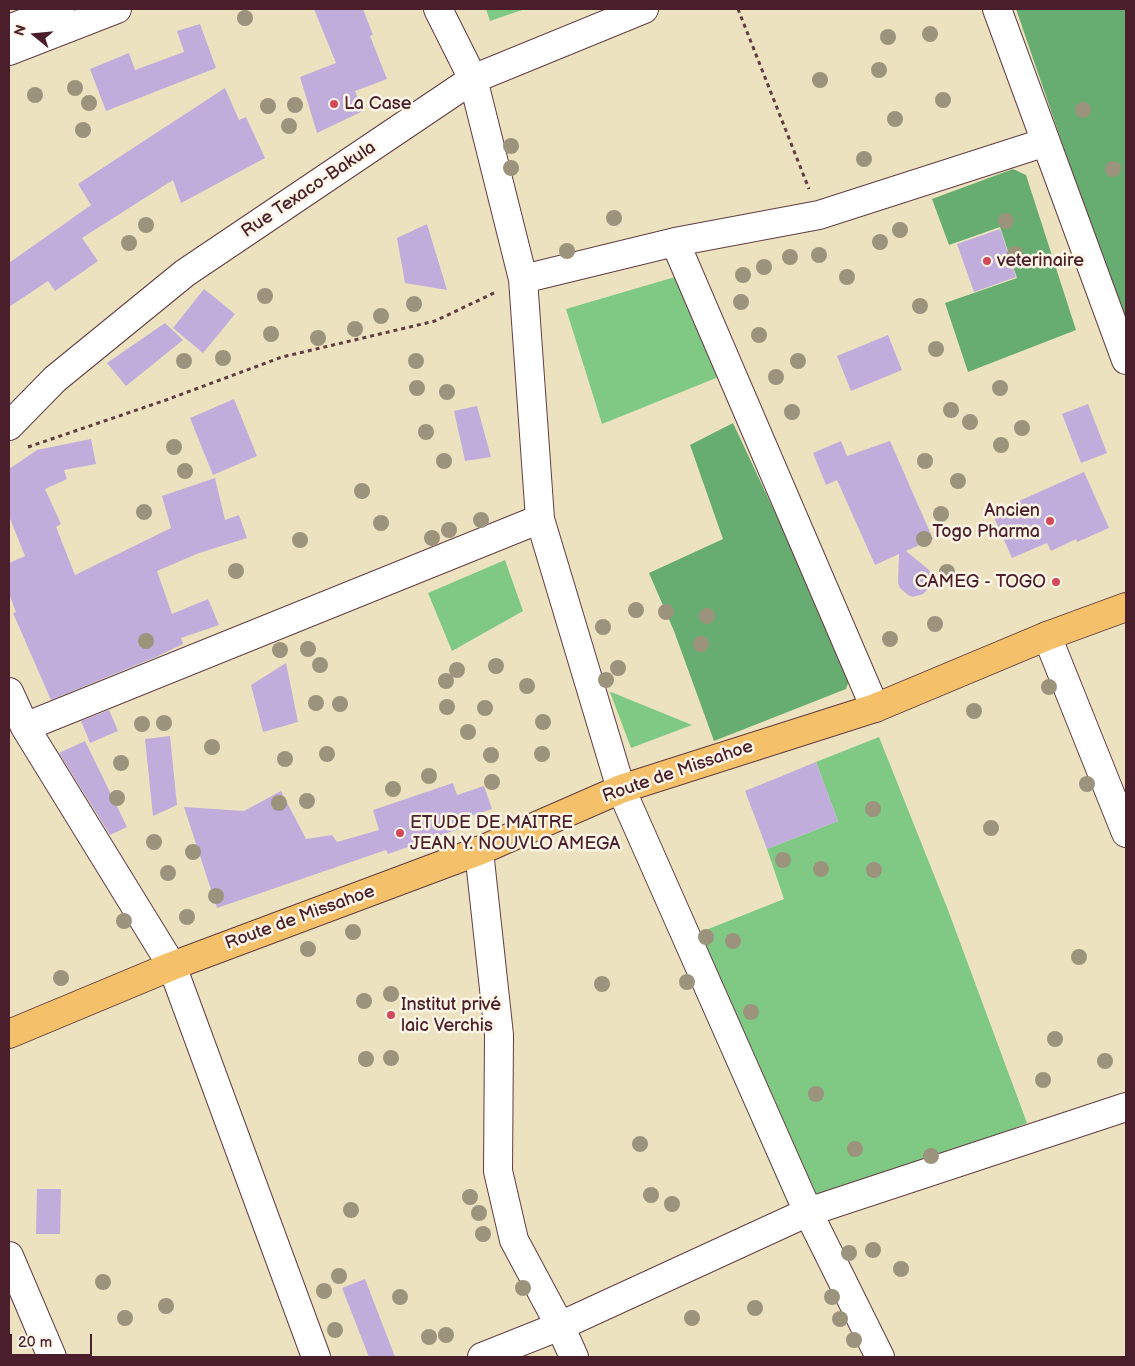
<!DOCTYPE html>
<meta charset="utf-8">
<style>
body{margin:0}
#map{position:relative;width:1135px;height:1366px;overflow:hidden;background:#ece2c0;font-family:"Balsamiq Sans",sans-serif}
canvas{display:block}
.frame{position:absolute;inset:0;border:10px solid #4a1f2b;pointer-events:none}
.north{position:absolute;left:10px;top:10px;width:50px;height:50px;-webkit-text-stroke:4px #fcf5e5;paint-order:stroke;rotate:287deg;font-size:14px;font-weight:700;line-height:20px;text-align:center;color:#4a1f2b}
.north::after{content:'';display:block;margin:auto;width:18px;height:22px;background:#4a1f2b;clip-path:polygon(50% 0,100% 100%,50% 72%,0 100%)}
.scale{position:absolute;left:10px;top:1334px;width:82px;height:22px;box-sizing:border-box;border:2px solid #4a1f2b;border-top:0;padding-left:6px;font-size:15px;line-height:18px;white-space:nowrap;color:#4a1f2b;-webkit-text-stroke:4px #fcf5e5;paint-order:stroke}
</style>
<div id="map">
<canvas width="1135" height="1366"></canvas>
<div class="frame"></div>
<div class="north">N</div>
<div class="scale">20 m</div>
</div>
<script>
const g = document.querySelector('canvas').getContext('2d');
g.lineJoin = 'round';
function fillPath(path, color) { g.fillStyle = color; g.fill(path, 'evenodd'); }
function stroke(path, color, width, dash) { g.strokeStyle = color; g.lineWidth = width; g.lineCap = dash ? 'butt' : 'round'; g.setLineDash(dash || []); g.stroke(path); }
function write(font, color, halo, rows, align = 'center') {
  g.font = font + ' "Balsamiq Sans",sans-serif'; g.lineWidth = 5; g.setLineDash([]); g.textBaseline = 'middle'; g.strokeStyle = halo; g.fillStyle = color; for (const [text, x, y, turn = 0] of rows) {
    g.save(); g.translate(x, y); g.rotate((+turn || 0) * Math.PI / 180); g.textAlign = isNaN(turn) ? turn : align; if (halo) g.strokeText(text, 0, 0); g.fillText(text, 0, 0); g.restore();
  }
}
fillPath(new Path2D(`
 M486,9H525L490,21Z
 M692,272L731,372L602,424L566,309Z
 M505,560L523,611L452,651L428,593Z
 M610,692H611L692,725L631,748Z
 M879,737L948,910L1027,1123L794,1218L673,943L784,899L767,849L838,821L816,762Z`), '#7fc985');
fillPath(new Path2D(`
 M1016,9H1126V329Z
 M1013,169L1026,175L1076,330L968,372L945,303L1017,278L1000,227L949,245L932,199Z
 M733,423L851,675L846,689L714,741L674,631L649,573L723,539L690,445Z`), '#67ad72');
fillPath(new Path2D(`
 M314,9H363L373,35L370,36L387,79L355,91L363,111L317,133L300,77L336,63Z
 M200,24L216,68L106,111L90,69L129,53L135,70L184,52L177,31Z
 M225,88L239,120L246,117L265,158L181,203L173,180L82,238L98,261L55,291L48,281L9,307V263L91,205L78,184Z
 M427,224L447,290L405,283L397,238Z
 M1000,229L1016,277L974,292L957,244Z
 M204,289L235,314L203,353L173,328Z
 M165,323L183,340L126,386L107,363Z
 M888,335L902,370L851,391L837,356Z
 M234,399L257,456L213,475L190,418Z
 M1088,404L1107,453L1081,463L1062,414Z
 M477,406L491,457L465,461L454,411Z
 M91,439L96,464L64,470L67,479L45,489L61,524L56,527L75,575L171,528L162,496L215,478L225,520L239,515L247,538L199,553L157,571L172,614L208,599L219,625L181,638L183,644L158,656L51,700L13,613L16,612L9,594V563L25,556L9,516V469L37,450Z
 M841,441L847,456L890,441L933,539L906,551L929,570L932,581L930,587L923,594L913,597L908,595L900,588L898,583L899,554L875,565L837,480L826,485L813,453Z
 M1084,472L1109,528L1077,542L1076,539L1051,551L1047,543L1012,558L992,513Z
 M286,663L298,722L263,732L251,685Z
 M109,710L118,731L90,743L81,721Z
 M170,736L177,805L153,816L145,739Z
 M85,741L127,827L110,835L59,753Z
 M816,762L838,821L767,849L745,791Z
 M453,783L457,795L484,786L492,809L465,818L467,826L388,854L386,850L217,908L184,807L244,811L281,791L306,839L332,835L337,842L379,830L373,810Z
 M37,1189H61L60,1234H36Z
 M365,1279L395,1357H369L342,1288Z`), '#c1addb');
const minor = new Path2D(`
 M438,9L473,79L523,279L540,519L621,789L808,1212L880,1357
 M997,9L1126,360
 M9,29L60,9
 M9,51L117,9
 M675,242L875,708
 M523,279L675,242L819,215L1046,142
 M9,426L55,379L185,273L473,79L644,9
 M1047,636L1126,833
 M9,692L25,727L172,966L316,1357
 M25,727L540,519
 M479,851L499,1035L498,1171L514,1240L560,1326L574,1357
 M9,1256L52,1357
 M482,1357L560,1326L808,1212L1126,1107`);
const major = new Path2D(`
 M9,1034L172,966L479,851L621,789L875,708L1047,636L1126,607`);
stroke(minor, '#623c41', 30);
stroke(major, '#623c41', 30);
stroke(new Path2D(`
 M738,9L809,189
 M28,447L166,400L282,357L435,321L496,292`), '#623c41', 3, [4, 4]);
stroke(minor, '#fff', 28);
stroke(major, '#f4c16a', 28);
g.fillStyle = '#9c937d';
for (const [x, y] of [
 [245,18],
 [930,34],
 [888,37],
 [879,70],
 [820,80],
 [75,88],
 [35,95],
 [943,100],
 [89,103],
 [295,105],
 [268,106],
 [1083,110],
 [895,119],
 [289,126],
 [83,130],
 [511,146],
 [864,159],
 [511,168],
 [1113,169],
 [614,218],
 [1006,221],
 [146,225],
 [900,230],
 [880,242],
 [129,243],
 [567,251],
 [1015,254],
 [819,255],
 [790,257],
 [764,267],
 [743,275],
 [847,277],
 [265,296],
 [741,302],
 [414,304],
 [920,306],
 [381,316],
 [355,329],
 [271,334],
 [759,335],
 [318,338],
 [936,349],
 [223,358],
 [184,361],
 [416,361],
 [798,361],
 [776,377],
 [417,388],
 [1000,388],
 [447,392],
 [951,410],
 [792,412],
 [970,422],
 [1022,428],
 [426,432],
 [1001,445],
 [174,447],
 [444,461],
 [925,461],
 [185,471],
 [958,481],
 [362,491],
 [144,512],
 [941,514],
 [481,520],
 [381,523],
 [449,530],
 [432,538],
 [924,539],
 [300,540],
 [236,571],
 [947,572],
 [636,610],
 [666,612],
 [707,616],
 [935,624],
 [603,627],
 [890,639],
 [146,641],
 [701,644],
 [308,649],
 [280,650],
 [320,665],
 [496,666],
 [618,668],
 [457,670],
 [606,680],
 [446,681],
 [527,686],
 [1049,687],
 [316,703],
 [340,704],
 [447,707],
 [485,708],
 [974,711],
 [543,722],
 [164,723],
 [142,724],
 [468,732],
 [212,747],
 [327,754],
 [542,754],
 [491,755],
 [285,759],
 [121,763],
 [429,776],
 [492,782],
 [1087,784],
 [393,789],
 [117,798],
 [307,801],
 [279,803],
 [873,809],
 [991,828],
 [154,842],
 [193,852],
 [783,860],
 [821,869],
 [874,870],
 [168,873],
 [216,896],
 [187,917],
 [124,921],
 [353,932],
 [706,937],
 [733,941],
 [308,949],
 [1079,957],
 [61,978],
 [687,982],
 [602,984],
 [391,994],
 [364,1001],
 [751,1012],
 [1055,1039],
 [391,1058],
 [366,1059],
 [1105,1061],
 [1043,1080],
 [816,1094],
 [640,1144],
 [855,1149],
 [931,1156],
 [651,1195],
 [470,1197],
 [672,1204],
 [351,1210],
 [479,1213],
 [483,1234],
 [873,1250],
 [849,1253],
 [901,1269],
 [339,1276],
 [103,1282],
 [523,1288],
 [324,1291],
 [400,1297],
 [832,1297],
 [166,1306],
 [755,1308],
 [125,1318],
 [692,1318],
 [840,1319],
 [335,1330],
 [446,1335],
 [429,1337],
 [854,1340]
]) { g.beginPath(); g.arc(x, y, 8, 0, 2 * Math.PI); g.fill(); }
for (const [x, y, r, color] of [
 [334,104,5,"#d1495b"],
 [987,261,5,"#d1495b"],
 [1050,521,5,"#d1495b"],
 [1056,582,5,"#d1495b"],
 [400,833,5,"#d1495b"],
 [391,1015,5,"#d1495b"]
]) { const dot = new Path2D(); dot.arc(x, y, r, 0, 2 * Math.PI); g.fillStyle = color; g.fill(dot); stroke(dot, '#fcf5e5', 2); }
write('18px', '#4a1f2b', '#fcf5e5', [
 ["La Case",344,104],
 ["veterinaire",997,261],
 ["Ancien",1040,511,"right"],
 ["Togo Pharma",1040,532,"right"],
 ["CAMEG - TOGO",1046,582,"right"],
 ["ETUDE DE MAITRE",410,823],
 ["JEAN Y. NOUVLO AMEGA",410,844],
 ["Institut privé",401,1005],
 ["laic Verchis",401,1026]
], 'left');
write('18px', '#4a1f2b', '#fcf5e5', [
 ["Rue Texaco-Bakula",309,190,-34],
 ["Route de Missahoe",678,772,-19],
 ["Route de Missahoe",300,918,-20]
]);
</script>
